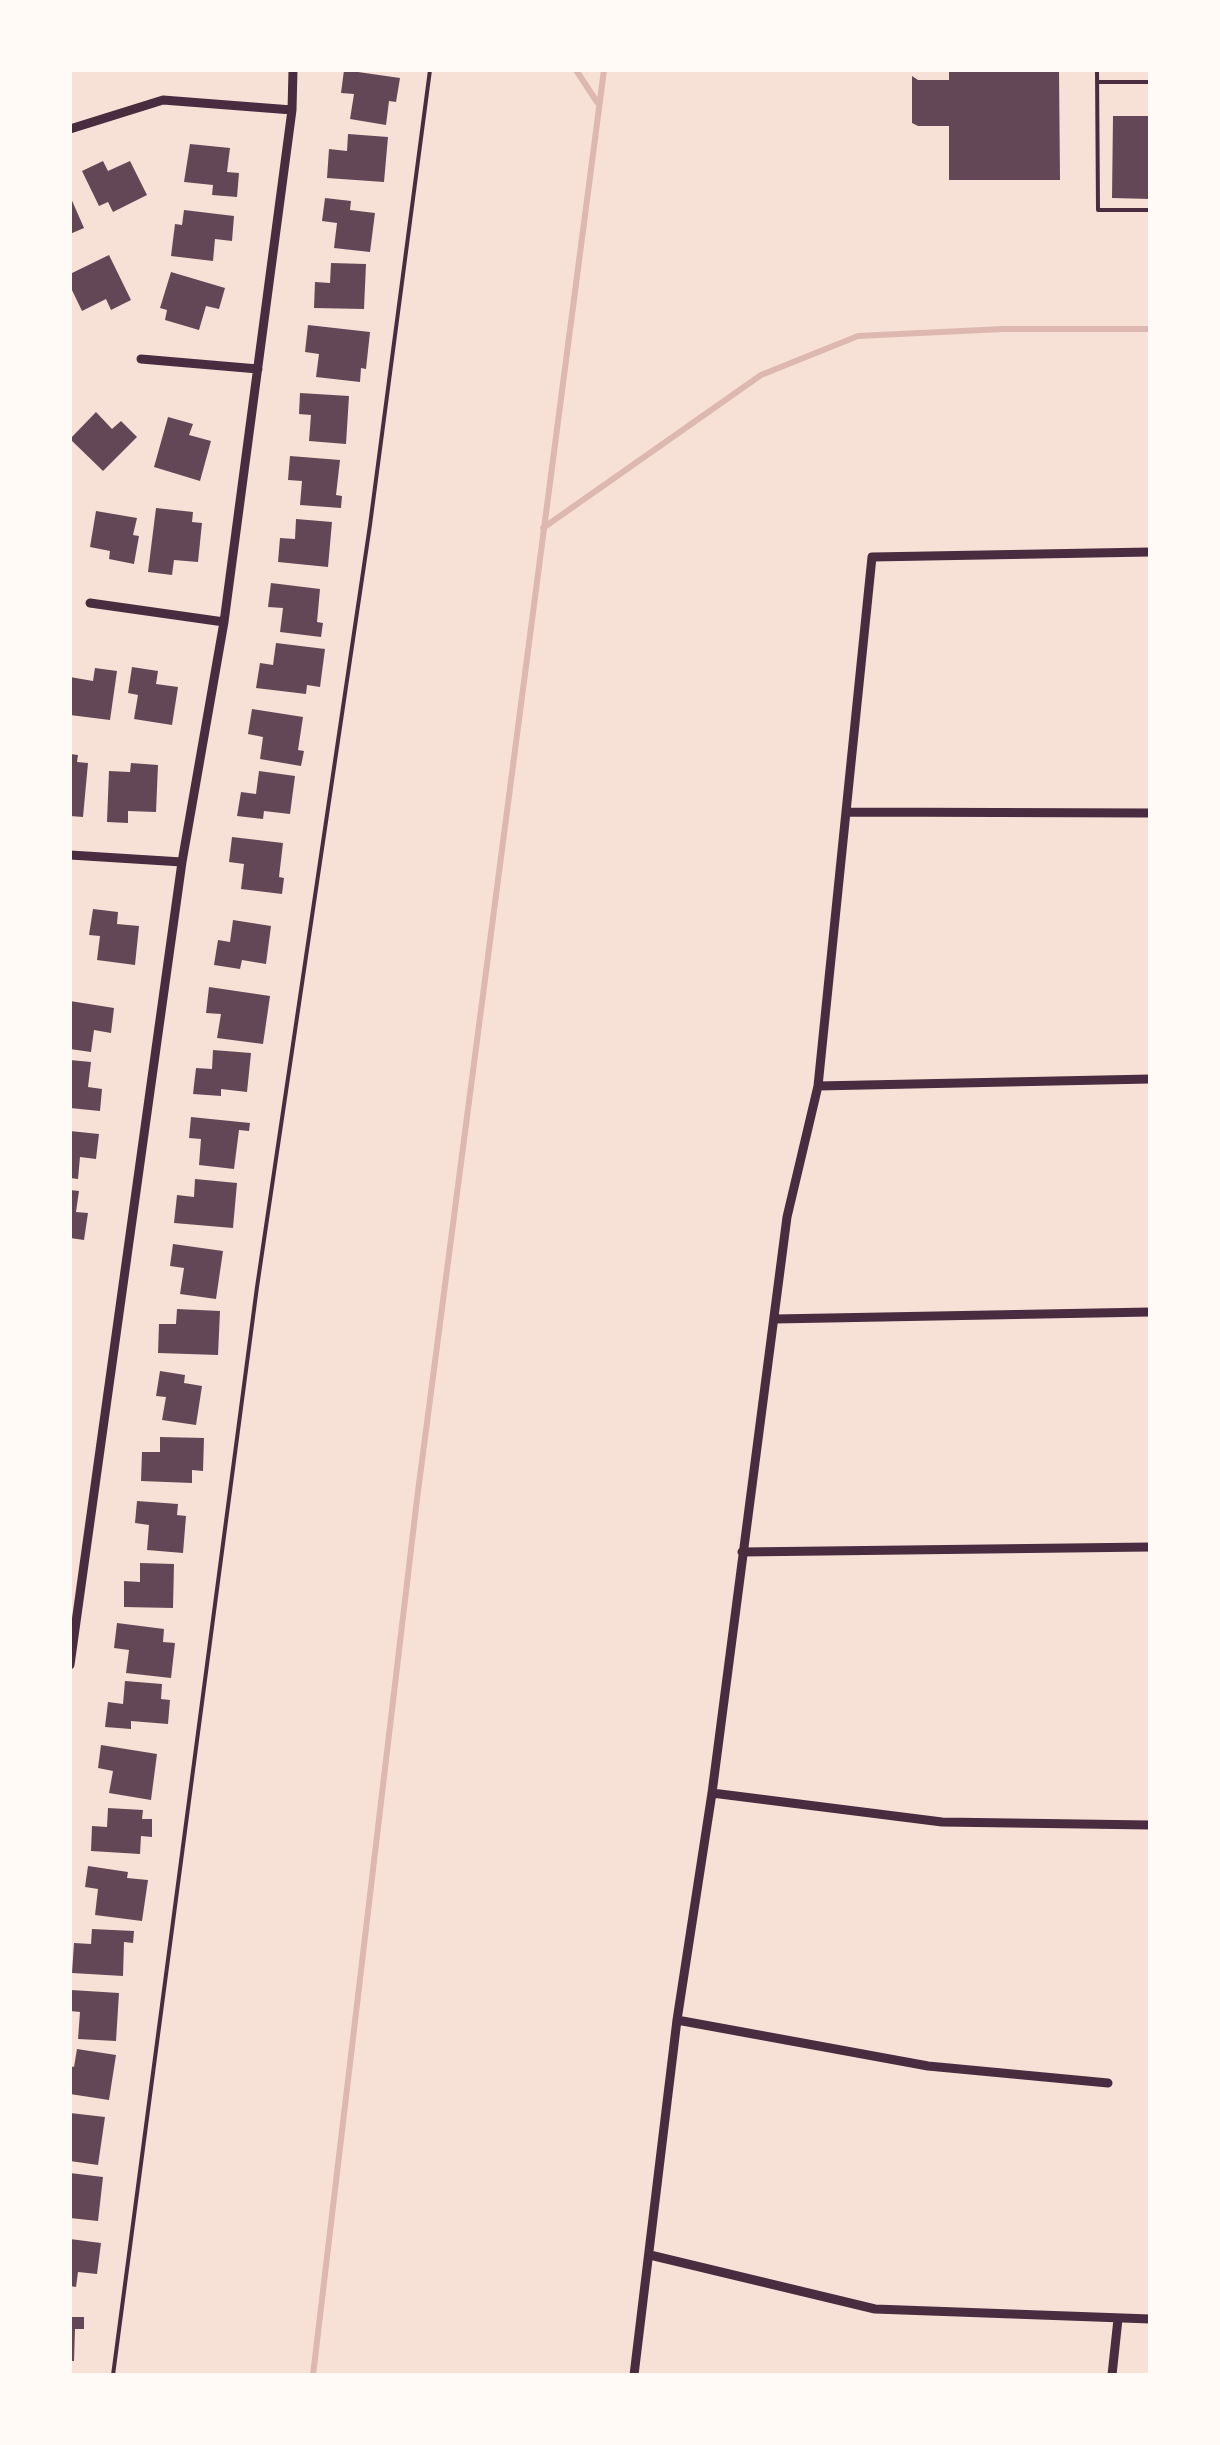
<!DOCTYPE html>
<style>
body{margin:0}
#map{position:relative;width:1220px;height:2445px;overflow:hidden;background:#f7e1d7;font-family:Helvetica,sans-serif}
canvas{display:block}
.frame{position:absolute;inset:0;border:72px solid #fffaf5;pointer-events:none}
</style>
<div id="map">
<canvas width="1220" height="2445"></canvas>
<div class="frame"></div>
</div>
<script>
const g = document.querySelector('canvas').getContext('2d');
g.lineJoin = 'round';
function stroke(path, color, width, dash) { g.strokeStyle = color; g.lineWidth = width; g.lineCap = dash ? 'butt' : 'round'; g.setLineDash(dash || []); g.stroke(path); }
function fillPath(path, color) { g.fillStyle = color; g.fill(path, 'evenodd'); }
stroke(new Path2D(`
 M576,70L597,102
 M543,528L761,375L858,336L1003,329H1150
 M313,2375L417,1499L604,70`), '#dcb8b0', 6);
fillPath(new Path2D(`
 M344,70L400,78L396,102L389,101L386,125L350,119L354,94L341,93Z
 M949,70H1059L1060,180H949V126H918L912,123V76L918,80H949Z
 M1113,116H1150V199L1112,198Z
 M348,134L388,137L384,182L327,178L329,149L347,151Z
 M190,144L230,148L227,172L239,173L237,197L212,195L213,185L184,182Z
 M103,161L108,171L130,161L147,195L113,212L108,202L99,206L82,171Z
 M70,196L84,228L70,234Z
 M325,198L351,201L350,210L375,213L370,252L334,248L337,223L322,221Z
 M184,210L234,216L232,241L215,239L213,261L171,256L175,224L182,225Z
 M109,255L131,300L111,310L106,299L82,311L70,286V274Z
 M331,263L366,264L364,309L314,308L315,282L330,283Z
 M171,272L225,288L219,309L206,306L199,330L165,320L167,310L160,308Z
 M308,325L370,332L366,369L361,368L360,382L316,377L319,354L305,352Z
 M300,393L349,396L346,444L309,441L311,415L299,414Z
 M96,412L112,429L121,421L137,437L103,471L70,439Z
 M168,417L193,424L189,435L211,441L200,481L154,467Z
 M290,456L340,460L336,495L342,496L341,508L300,505L302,481L288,480Z
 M156,508L193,512L192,522L202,523L198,562L174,560L172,575L148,572Z
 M96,511L137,518L133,535L139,536L134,564L109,559L110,551L90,547Z
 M296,519L332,522L328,567L278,562L280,538L295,539Z
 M271,583L320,589L317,622L323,623L321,637L280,632L283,608L268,607Z
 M276,643L325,649L320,687L307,685L306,694L256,688L260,663L273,665Z
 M132,667L158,671L156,684L178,687L172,725L134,719L138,695L128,693Z
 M95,668L117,671L110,720L70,715V677L93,681Z
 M252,709L303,717L298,750L304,751L301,766L260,759L263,737L248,734Z
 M70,754L78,755L77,762L88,763L83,817L70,816Z
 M131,763L158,765L156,812L128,811V823L107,822L109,771L130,772Z
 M259,771L295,776L290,814L264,811L263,819L237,816L241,792L256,794Z
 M232,837L283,843L279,877L284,878L282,894L241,889L244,864L229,862Z
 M93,909L118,912L117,924L139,926L135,965L97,960L100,936L89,935Z
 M233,920L271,926L266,964L242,960L240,969L214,965L218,940L230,942Z
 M209,987L270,996L263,1044L217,1038L221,1014L206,1013Z
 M70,1001L114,1008L111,1033L94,1030L91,1052L70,1049Z
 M213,1050L251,1053L247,1092L221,1089V1096L193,1094L196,1068L212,1069Z
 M70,1060L91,1062L88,1087L102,1089L100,1111L70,1108Z
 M191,1117L250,1123L249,1131L239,1130L234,1169L199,1165L201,1139L189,1138Z
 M70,1131L99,1134L96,1159L80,1157L78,1179L70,1178Z
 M195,1179L237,1183L233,1228L174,1223L177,1195L194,1197Z
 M70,1190L79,1191L76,1212L88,1213L84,1240L70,1238Z
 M173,1244L223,1251L216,1299L180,1294L184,1268L170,1266Z
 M177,1309L220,1311L218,1355L158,1353L159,1324H176Z
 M160,1371L185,1375L184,1383L202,1386L196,1425L162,1420L166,1397L156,1396Z
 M160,1437L204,1438L203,1471L192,1470V1483L141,1481L142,1452H160Z
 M137,1501L178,1504L177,1515L186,1516L183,1553L147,1550L149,1525L135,1523Z
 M140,1563L174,1564L173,1608L124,1607V1581L140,1582Z
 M117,1623L164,1629L163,1642L175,1643L171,1678L126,1673L129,1650L114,1648Z
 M125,1681L162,1684L161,1699L170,1700L168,1724L131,1721V1729L105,1727L108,1702L123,1704Z
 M101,1745L157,1754L151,1800L109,1793L113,1771L98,1768Z
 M108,1808L143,1810L142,1819H152V1837L141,1836L140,1854L91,1851L92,1826L107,1827Z
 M88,1866L128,1872L127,1878L148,1880L142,1921L95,1915L98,1889L85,1887Z
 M92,1929L134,1931L133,1943L124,1942L123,1976L72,1973L74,1943L91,1944Z
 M71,1990L119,1993L116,2041L78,2039L80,2012L70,2011Z
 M77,2049L116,2055L109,2100L70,2094V2066L74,2067Z
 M70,2113L105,2117L98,2165L70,2161Z
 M70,2173L103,2177L98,2221L70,2218Z
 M70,2239L101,2243L97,2274L78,2272L76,2287L70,2286Z
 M70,2317H84V2329H75L74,2361H70Z`), '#644757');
stroke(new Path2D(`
 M113,2375L257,1287L370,525L430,70`), '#4a2c40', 4);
stroke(new Path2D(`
 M1097,70L1098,210H1150
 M1097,82H1150`), '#4a2c40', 4);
stroke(new Path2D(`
 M70,129L163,100L292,110
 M141,359L258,369
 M90,603L224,622
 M847,812L1150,813
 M70,855L182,862
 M818,1086L1150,1079
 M775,1319L1150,1312
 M742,1552L1150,1547
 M70,1665L182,862L224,622L292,110L293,70
 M712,1793L942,1822L1150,1825
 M677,2020L928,2066L1108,2083
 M650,2255L875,2309L1150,2319
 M634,2375L677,2020L712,1793L787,1217L818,1086L872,557L1150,552
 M1112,2375L1118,2319`), '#4a2c40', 9);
</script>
